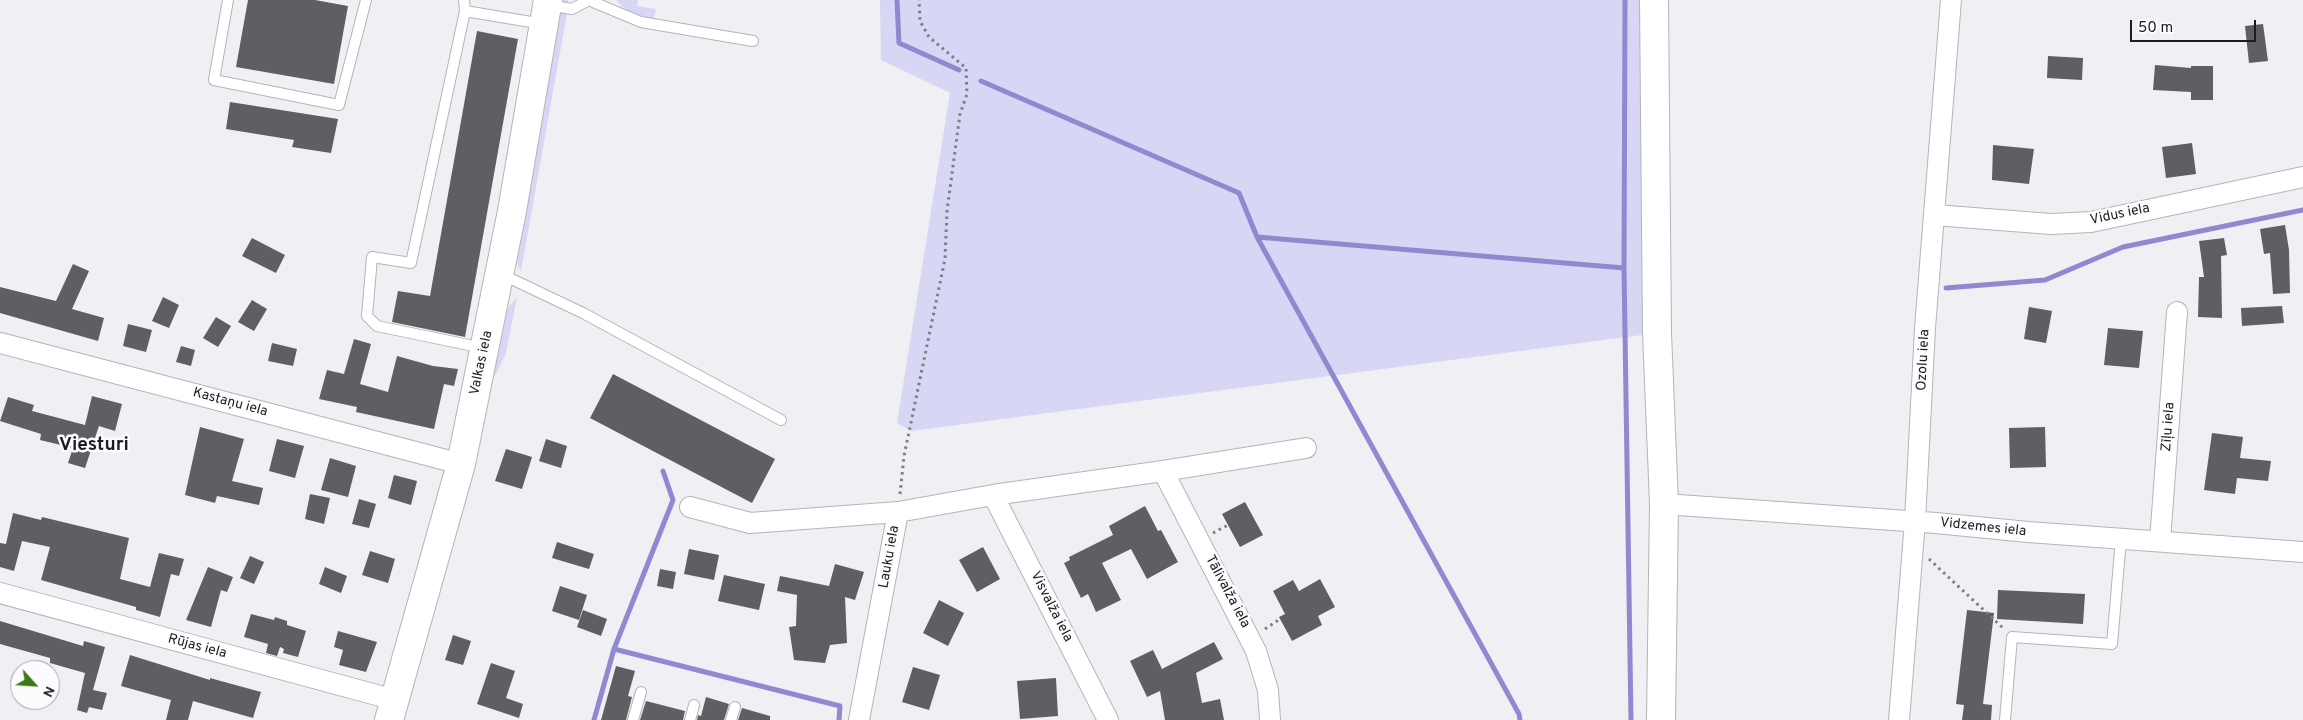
<!DOCTYPE html>
<meta charset="utf-8">
<style>
body{margin:0}
#map{position:relative;width:2303px;height:720px;overflow:hidden;background:#efeff4;font-family:Overpass,sans-serif}
canvas{display:block}
.north{position:absolute;left:10px;top:660px;width:50px;height:50px;box-sizing:border-box;background:#fcfcff;border:1px solid #a3a3a5;border-radius:50%;rotate:116deg;font-size:14px;font-weight:700;line-height:20px;text-align:center;color:#1d1d1f}
.north::after{content:'';display:block;margin:auto;width:18px;height:22px;background:#3a7a18;clip-path:polygon(50% 0,100% 100%,50% 72%,0 100%)}
.scale{position:absolute;left:2130px;top:20px;width:126px;height:22px;box-sizing:border-box;border:2px solid #1d1d1f;border-top:0;padding-left:6px;font-size:15px;line-height:18px;white-space:nowrap;color:#1d1d1f;-webkit-text-stroke:4px #fcfcff;paint-order:stroke}
</style>
<div id="map">
<canvas width="2303" height="720"></canvas>
<div class="north">N</div>
<div class="scale">50 m</div>
</div>
<script>
const g = document.querySelector('canvas').getContext('2d');
g.lineJoin = 'round';
function fillPath(path, color) { g.fillStyle = color; g.fill(path, 'evenodd'); }
function stroke(path, color, width, dash) { g.strokeStyle = color; g.lineWidth = width; g.lineCap = dash ? 'butt' : 'round'; g.setLineDash(dash || []); g.stroke(path); }
function write(font, color, halo, rows, align = 'center') {
  g.font = font + ' Overpass,sans-serif'; g.lineWidth = 5; g.setLineDash([]); g.textBaseline = 'middle'; g.strokeStyle = halo; g.fillStyle = color; for (const [text, x, y, turn = 0] of rows) {
    g.save(); g.translate(x, y); g.rotate((+turn || 0) * Math.PI / 180); g.textAlign = isNaN(turn) ? turn : align; if (halo) g.strokeText(text, 0, 0); g.fillText(text, 0, 0); g.restore();
  }
}
fillPath(new Path2D(`
 M560,0H568L567,13L521,271L516,261Z
 M616,0H638L637,6L656,9L654,18C638,17 627,12 616,0Z
 M880,0H1654L1657,333L911,431L897,423L950,93L881,60Z
 M517,297L506,353L495,376L493,377L508,308Z`), '#d7d6f4');
stroke(new Path2D(`
 M897,0L899,43L959,70
 M1625,0L1624,268L1631,720
 M981,81L1239,193L1257,237L1519,714L1520,720
 M1257,237L1624,268
 M1946,288L2045,280L2123,247L2303,210
 M614,649L840,706L839,720
 M594,720L614,649L673,500L663,471`), '#8f89cf', 5);
fillPath(new Path2D(`
 M248,0H315L348,6L334,84L236,67Z
 M2263,24L2268,61L2249,63L2245,26Z
 M477,31L518,39L465,337L392,322L398,291L430,296Z
 M2048,56L2083,58L2082,80L2047,78Z
 M2155,65L2191,68V66H2213V100H2191V92L2153,90Z
 M230,102L338,119L331,153L292,147L294,140L226,129Z
 M2192,143L2196,174L2166,178L2162,147Z
 M1993,145L2034,149L2029,184L1992,180Z
 M2285,225L2289,250L2290,293L2273,294L2270,253L2264,254L2260,229Z
 M252,238L285,255L276,273L242,256Z
 M2224,238L2227,255L2221,256L2222,318L2198,317L2199,277H2204L2199,241Z
 M73,264L89,271L72,309L104,318L98,341L0,313V287L56,301Z
 M163,297L179,305L169,328L152,321Z
 M252,300L267,309L254,331L238,322Z
 M2282,306L2284,323L2242,326L2241,308Z
 M2029,307L2052,311L2046,343L2024,339Z
 M216,317L231,326L218,347L203,338Z
 M128,324L152,330L146,352L123,346Z
 M2108,328L2143,331L2139,368L2104,365Z
 M354,339L371,344L360,384L388,392L397,356L433,366L458,369L454,386L444,384L434,429L356,412L357,407L319,399L327,370L344,374Z
 M272,343L297,349L293,366L268,361Z
 M181,346L195,350L191,366L176,362Z
 M613,374L775,459L752,503L590,418Z
 M92,396L122,404L115,431L99,426L85,468L68,463L73,448L40,440L41,434L0,421L8,397L34,405L32,411L85,425Z
 M200,427L244,439L232,481L263,488L259,505L217,496L215,503L185,495Z
 M2045,427L2046,467L2010,468L2009,428Z
 M2212,433L2243,437L2240,458L2271,461L2268,481L2237,478L2235,494L2204,490Z
 M277,439L304,446L295,478L269,471Z
 M546,439L567,446L561,468L539,461Z
 M506,449L532,457L522,489L495,481Z
 M330,458L356,466L348,497L321,490Z
 M394,475L417,481L411,505L388,498Z
 M310,494L330,498L324,524L305,519Z
 M359,499L376,504L369,528L352,524Z
 M1245,502L1263,535L1240,547L1222,514Z
 M1145,506L1158,531L1161,530L1178,562L1147,579L1131,549L1102,563L1121,600L1096,612L1088,594L1081,598L1064,563L1070,560L1069,557L1113,535L1109,526Z
 M13,513L41,520L42,517L129,538L120,579L150,587L159,553L184,559L179,576L171,574L160,617L136,610V607L41,580L50,547L22,541L14,571L0,567V543L6,544Z
 M557,542L594,554L589,569L552,558Z
 M983,547L1000,579L977,592L959,560Z
 M689,549L719,555L714,580L684,574Z
 M370,551L395,559L388,583L362,575Z
 M250,556L264,562L254,584L240,578Z
 M835,564L864,572L855,600L845,597L847,643L830,645L825,663L794,660L789,627L796,626L797,595L777,591L780,576L829,586Z
 M208,567L233,577L227,592L221,590L211,627L186,620Z
 M325,567L347,576L341,593L319,584Z
 M660,569L676,572L673,589L657,586Z
 M724,575L765,584L759,610L718,601Z
 M1320,579L1335,607L1318,616L1322,625L1292,641L1279,617L1285,614L1273,591L1293,580L1299,591Z
 M560,586L587,595L579,620L552,611Z
 M1998,590L2085,594L2083,624L1997,619Z
 M939,600L964,613L948,646L923,633Z
 M583,610L607,619L601,636L577,627Z
 M1967,610L1994,613L1983,704L1992,705L1991,720H1962L1964,705L1956,704Z
 M251,614L274,620L275,617L287,621V625L306,631L298,657L283,653L284,649L280,647L277,656L266,653L268,644L244,637Z
 M0,621L83,646L84,641L105,647L93,690L107,693L102,710L89,707L87,713L77,710L85,673L50,663V658L0,644Z
 M338,631L377,642L366,672L339,665L343,650L334,647Z
 M453,635L471,641L463,665L445,660Z
 M1214,642L1223,659L1196,673L1202,703L1220,699L1224,720H1165L1160,691L1147,697L1130,661L1153,650L1162,669Z
 M130,655L210,680V678L261,692L253,718L193,701L188,720H166L171,700L121,686Z
 M491,663L515,671L506,698L523,704L519,718L477,704Z
 M616,666L635,671L628,696L632,697L626,720H601Z
 M913,667L940,675L929,710L902,702Z
 M1056,678L1058,716L1020,719L1017,681Z
 M706,697L729,704L724,720H697L698,715L701,716Z
 M646,701L685,711L683,720H640Z
 M742,708L770,716V720H738Z`), '#5e5e63');
const lane = new Path2D(`
 M228,0L214,80L339,105L366,0
 M464,0L465,11L411,263L372,257L367,316L377,326L483,348
 M588,0L641,22L753,41
 M548,5L572,9L587,1
 M465,11L543,24
 M501,274L583,313L781,420
 M633,720L641,692
 M690,720L694,705
 M731,720L735,707
 M2005,720L2012,637L2112,644L2121,539`);
const street = new Path2D(`
 M1935,215L2051,224L2091,222L2303,177
 M0,343L461,464
 M1163,471L1256,651L1268,690L1270,720
 M993,495L1108,720
 M1664,504L1936,523L2028,532L2303,552
 M690,507L750,523L898,512L993,495L1163,471L1306,448
 M2160,541L2177,312
 M0,593L395,700
 M859,720L898,512
 M1899,720L1915,521L1925,328L1951,0`);
const secondary = new Path2D(`
 M389,720L461,464L512,211L548,0`);
const highway = new Path2D(`
 M1654,0L1657,333L1664,504L1661,720`);
stroke(lane, '#b4b4b9', 12);
stroke(street, '#b4b4b9', 22);
stroke(secondary, '#b4b4b9', 30);
stroke(highway, '#b4b4b9', 30);
stroke(new Path2D(`
 M900,494L904,456L945,259L947,211L960,114L967,94L966,68L929,37L920,21L919,0
 M1213,533L1228,525
 M1929,559L2003,628
 M1265,629L1280,619`), '#7e7e81', 3, [2.5, 4]);
stroke(lane, '#fff', 10);
stroke(street, '#fff', 20);
stroke(secondary, '#fff', 28);
stroke(highway, '#fff', 28);
write('14px', '#1d1d1f', '#fcfcff', [
 ["Vidus iela",2120,215,-12],
 ["Ozolu iela",1924,360,-87],
 ["Valkas iela",482,363,-78],
 ["Kastaņu iela",230,403,15],
 ["Zīļu iela",2169,427,-86],
 ["Vidzemes iela",1983,528,6],
 ["Lauku iela",890,557,-80],
 ["Tālivalža iela",1227,592,62],
 ["Visvalža iela",1051,607,63],
 ["Rūjas iela",197,647,15]
]);
write('bold 19px', '#1d1d1f', '#fcfcff', [
 ["Viesturi",94,446]
]);
</script>
